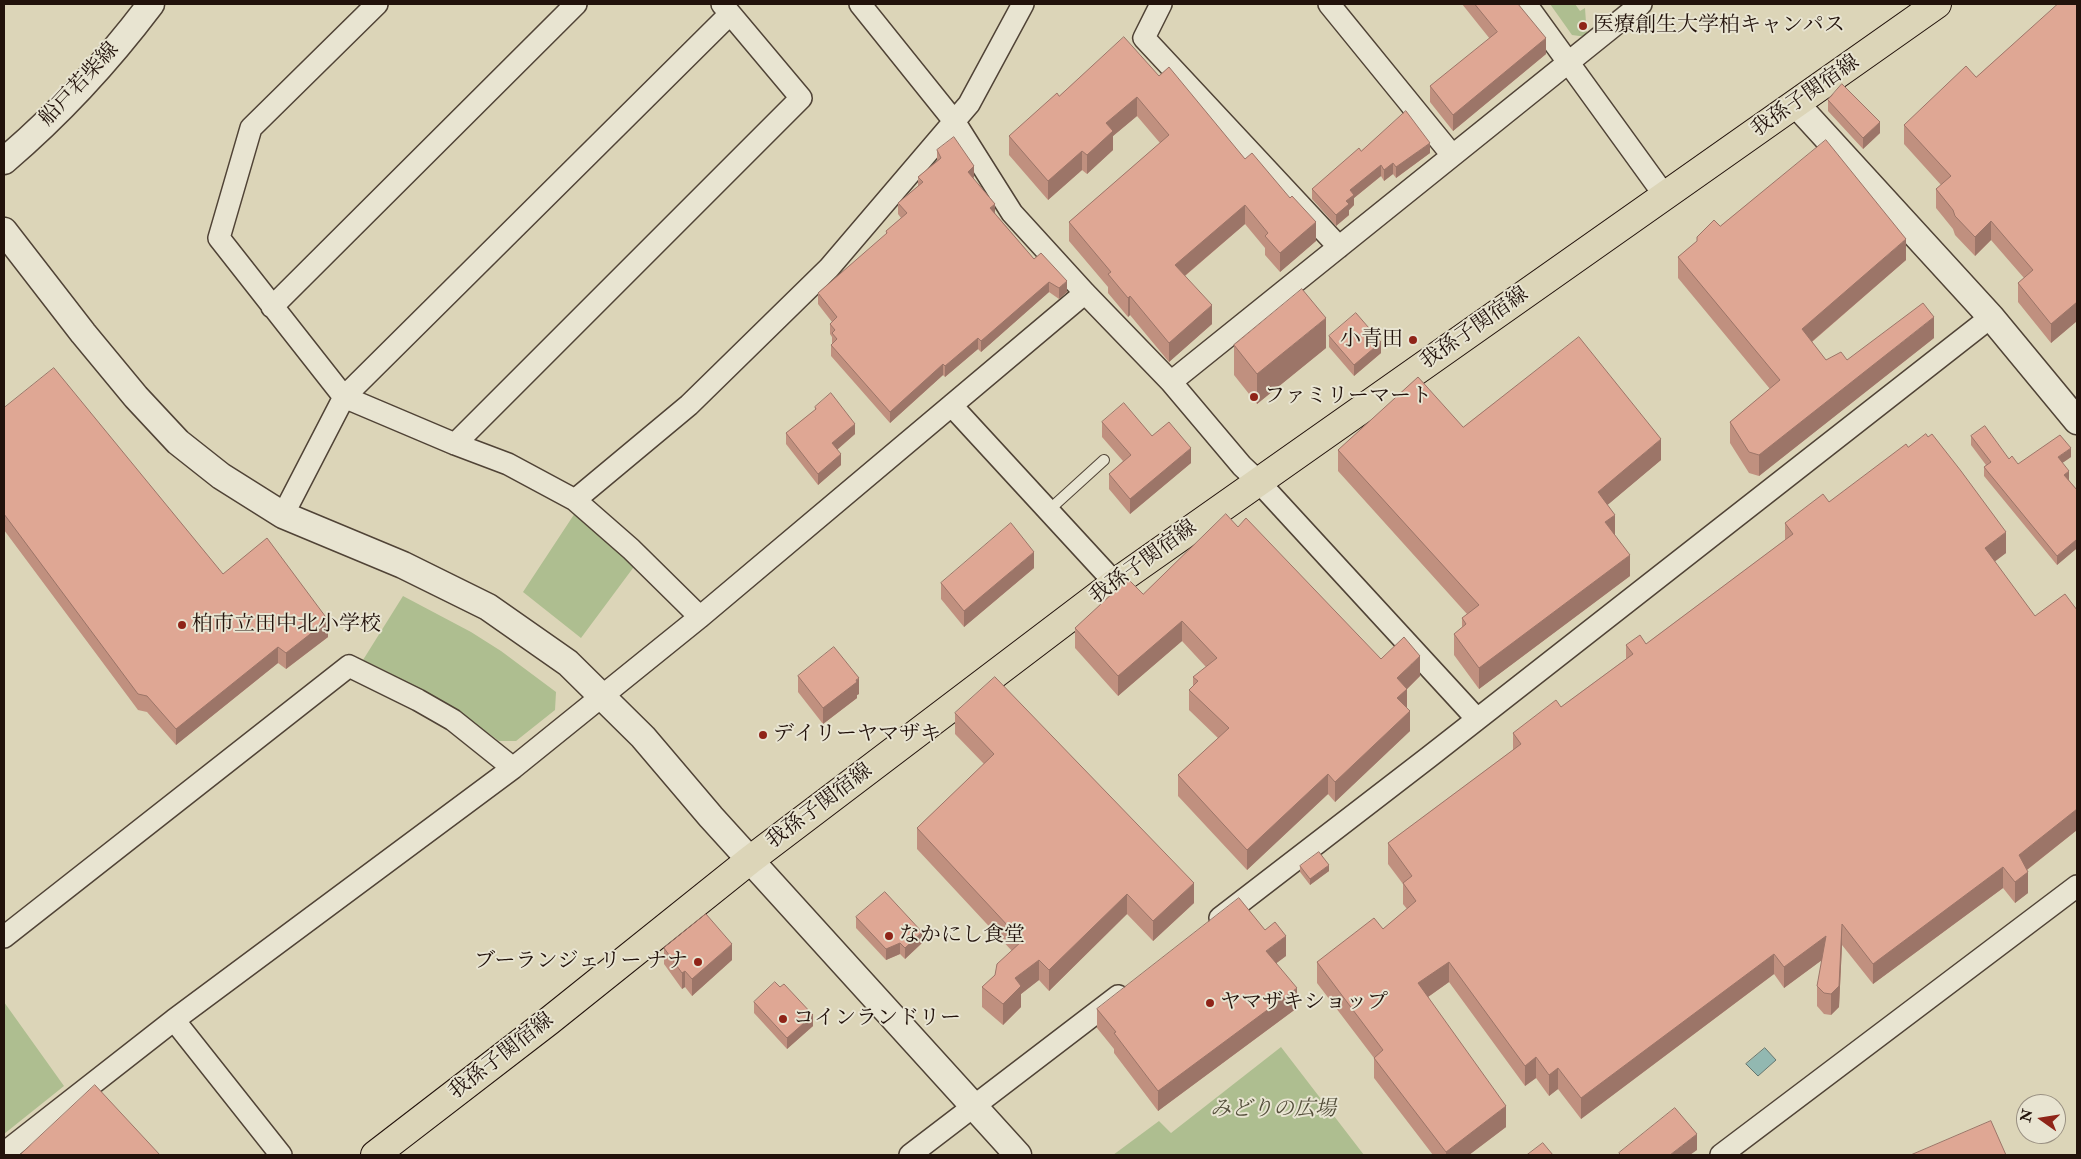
<!DOCTYPE html>
<meta charset="utf-8">
<style>
body{margin:0}
#map{position:relative;width:2081px;height:1159px;overflow:hidden;background:#dcd5b8;font-family:"IM FELL Double Pica",serif}
canvas{display:block}
.frame{position:absolute;inset:0;border:5px solid #22120b;pointer-events:none}
.north{position:absolute;left:2016px;top:1094px;width:50px;height:50px;box-sizing:border-box;background:#e8e4d1;border:1px solid #999082;border-radius:50%;rotate:283deg;font-size:14px;font-weight:700;line-height:20px;text-align:center;color:#22120b}
.north::after{content:'';display:block;margin:auto;width:18px;height:22px;background:#8f2418;clip-path:polygon(50% 0,100% 100%,50% 72%,0 100%)}
</style>
<div id="map">
<canvas width="2081" height="1159"></canvas>
<div class="frame"></div>
<div class="north">N</div>
</div>
<script>
const g = document.querySelector('canvas').getContext('2d');
g.lineJoin = 'round';
function fillPath(path, color) { g.fillStyle = color; g.fill(path, 'evenodd'); }
function stroke(path, color, width, dash) { g.strokeStyle = color; g.lineWidth = width; g.lineCap = dash ? 'butt' : 'round'; g.setLineDash(dash || []); g.stroke(path); }
function write(font, color, halo, rows, align = 'center') {
  g.font = font + ' "IM FELL Double Pica","Noto Serif JP",serif'; g.lineWidth = 4; g.setLineDash([]); g.textBaseline = 'middle'; g.strokeStyle = halo; g.fillStyle = color; for (const [text, x, y, turn = 0] of rows) {
    g.save(); g.translate(x, y); g.rotate((+turn || 0) * Math.PI / 180); g.textAlign = isNaN(turn) ? turn : align; if (halo) g.strokeText(text, 0, 0); g.fillText(text, 0, 0); g.restore();
  }
}
fillPath(new Path2D(`
 M1550,4H1575L1580,11L1585,8L1587,37L1572,35Z
 M575,513L636,564L581,638L523,592Z
 M403,596L471,632L501,651L556,692L555,710L516,741H499L459,712L386,671L363,660Z
 M4,1002L64,1086L4,1134Z
 M1281,1047L1364,1155H1113L1159,1121L1171,1133Z`), '#aebe90');
const water = new Path2D(`
 M1765,1048L1776,1060L1758,1076L1746,1064Z`);
fillPath(water, '#92b8b1');
stroke(water, '#65766f', 1);
const service = new Path2D(`
 M1049,510L1104,460`);
const minor = new Path2D(`
 M377,4L251,128L219,238L344,397L455,444L508,464L575,500L631,549L700,617
 M860,4L954,121L1012,213L1085,293L1171,382L1242,466L1258,481L1477,719
 M1161,4L1144,38L1339,247
 M1329,4L1452,155
 M1526,4L1665,196
 M272,307L576,4
 M1171,382L1641,4
 M952,406L1115,583
 M455,444L801,98L722,4
 M575,500L689,405L829,268L969,104L1023,4
 M283,515L344,397L730,14
 M1220,918L1429,757L1991,317
 M4,937L349,666L418,700L453,720L513,768
 M174,1020L281,1155
 M4,1153L174,1020L513,768L700,617L1085,293
 M910,1155L1118,996
 M1721,1155L2077,886`);
const tertiary = new Path2D(`
 M1796,104L1991,317L2077,421
 M4,161C58,115 108,61 151,4
 M4,231L83,333L136,397L178,442L221,476L283,515L403,565L488,607L568,663L643,737L711,817L1018,1155`);
const primary = new Path2D(`
 M375,1155L549,1021L750,860L1115,583L1937,4`);
stroke(service, '#504336', 12);
stroke(minor, '#504336', 24);
stroke(tertiary, '#504336', 29);
stroke(primary, '#22120b', 30);
stroke(service, '#e8e4d1', 10);
stroke(minor, '#e8e4d1', 21);
stroke(tertiary, '#e8e4d1', 26);
stroke(primary, '#dcd5b8', 28);
fillPath(new Path2D(`
 M1462,4H1518L1546,54L1453,131L1430,102V86L1490,39Z
 M2077,4V321L2051,343L2018,302V283L2024,278L1991,240L1975,256L1955,235L1953,229L1936,208V189L1941,185L1904,144V125L1976,77Z
 M1159,76L1245,159L1316,241L1280,272L1265,255V248L1245,224L1185,276L1212,324L1169,362L1130,315L1128,317L1108,293V287L1069,241V222L1160,143L1137,116L1113,136V150L1087,174L1082,170L1048,200L1009,155V136L1059,96Z
 M1828,100L1880,133L1863,149L1828,111Z
 M937,150L974,177L973,178L995,213L1034,259L1067,292L1059,299L1049,292L981,352L978,349L945,377L943,375L890,423L831,356V345L832,344V337L830,334V324L832,322L818,304V293L886,235V231L901,218L898,214V203L918,186V177L937,161Z
 M1361,151L1430,153L1396,178L1393,174L1384,181L1381,176L1354,198V205L1349,210V215L1336,226L1312,199V189Z
 M1720,226L1906,260L1812,342L1826,360H1847L1934,338L1759,476L1749,473L1730,443V422L1770,389L1678,278V257L1697,241V237Z
 M1329,336L1381,353L1354,376L1329,347Z
 M1234,345L1326,348L1257,404L1234,375Z
 M815,407L855,434L837,450L841,465L818,485L786,444V433L815,410Z
 M4,408L223,574L328,637L286,669L278,663L176,745L147,712L138,710L4,530Z
 M1102,422L1152,436L1191,463L1130,514L1109,489V474L1123,461L1102,437Z
 M1463,427L1661,460L1607,505L1615,536L1630,576L1479,689L1454,655V634L1462,628V618L1467,614L1338,471V450Z
 M1971,436L2018,464L2071,457L2062,463L2069,480L2077,490V550L2076,549L2057,565L1984,476V467L1986,465L1971,445Z
 M1908,447L2006,553L1995,561L2077,830L2027,870L2028,893L2015,903L2003,888L1873,984L1842,945L1839,1007L1831,1015L1824,1014L1817,1006V986L1822,960L1784,988L1774,974L1581,1119L1558,1089L1549,1096L1536,1078L1525,1086L1449,982L1428,997L1506,1127L1469,1155H1433L1374,1078V1058L1317,983V962L1383,929L1407,909L1403,904V884L1388,864V843L1513,750V733L1561,707L1626,659V645L1646,644L1785,540V523L1829,502Z
 M1238,527L1381,659L1420,676L1407,689V708L1410,731L1335,802L1328,794L1247,870L1178,796V775L1218,738L1189,710V690L1193,686V677L1206,667L1182,641L1118,696L1075,648V628L1143,594Z
 M1034,568L964,627L941,599V583Z
 M798,676L859,694L857,695V698L823,724L798,692Z
 M955,713L1194,903L1153,941L1127,914L1049,991L1039,980L1021,994V1007L1003,1025L982,1007V987L995,975L1012,951L917,849V828L984,764L955,734Z
 M1300,866L1329,871L1310,885L1300,872Z
 M856,917L922,943L905,959L900,954L886,960L856,928Z
 M664,948L732,960L692,996L685,987L682,989L664,964Z
 M1286,956L1276,963L1297,1008L1158,1111L1114,1053V1049L1097,1028V1009Z
 M754,1002L813,1026L787,1049L754,1013Z`), '#c0907f');
fillPath(new Path2D(`
 M1546,38V54L1453,131V115Z
 M1137,97V116L1113,136V150L1087,174V155L1106,123Z
 M1880,122V133L1863,149V138Z
 M1430,143V153L1396,178V167Z
 M1082,151V170L1048,200V181Z
 M1393,163V174L1384,181V170Z
 M1381,165V176L1354,198V205L1349,210V215L1336,226V215L1346,201L1350,190Z
 M974,166V177L968,183V172Z
 M995,204V215L990,208Z
 M1245,205V224L1175,284V265Z
 M1991,221V240L1975,256V237Z
 M1316,222V241L1280,272V253Z
 M1906,239V260L1802,350V329Z
 M1067,281V292L1059,299V288Z
 M1049,282V292L981,352V341Z
 M1130,296V315L1128,317V298Z
 M2077,302V321L2051,343V324Z
 M1212,305V324L1169,362V343Z
 M1934,317V338L1759,476V455Z
 M1326,318V348L1257,404V374Z
 M978,338V349L945,377V366Z
 M1381,342V353L1354,376V365Z
 M943,364V375L890,423V412Z
 M855,424V434L832,454V443Z
 M1661,439V460L1598,513V492Z
 M1191,448V463L1130,514V499Z
 M2071,448V457L2058,466V457Z
 M841,454V465L818,485V474Z
 M2069,471V481L2064,475Z
 M1615,515V536L1605,522Z
 M2006,532V553L1985,569V548Z
 M2076,540V549L2057,565V556Z
 M1034,552V568L964,627V611Z
 M1630,555V576L1479,689V668Z
 M328,620V637L286,669V653Z
 M1182,621V641L1118,696V676Z
 M278,647V663L176,745V729Z
 M1420,656V676L1399,697L1407,689V709L1397,718V678Z
 M859,678V694L857,695V698L823,724V708Z
 M1410,711V731L1335,802V782Z
 M1328,774V794L1247,870V850Z
 M2077,809V830L2019,876V855Z
 M1329,865V871L1310,885V879Z
 M2003,867V888L1873,984V964Z
 M2028,872V893L2015,903V882Z
 M1194,883V903L1153,941V921Z
 M1127,894V914L1049,991V970Z
 M1842,924V945L1839,1007L1831,1015V994Z
 M922,932V943L905,959V948Z
 M1286,936V956L1266,971V951Z
 M1826,936V957L1784,988V967Z
 M900,943V954L886,960V949Z
 M732,944V960L692,996V979Z
 M1774,954V974L1581,1119V1098Z
 M1039,960V980L1021,994V1007L1003,1025V1004L1015,978Z
 M1449,962V982L1418,1004V983Z
 M685,971V987L682,989V973Z
 M1297,988V1008L1158,1111V1091Z
 M813,1015V1026L787,1049V1038Z
 M1536,1057V1078L1525,1086V1066Z
 M1558,1068V1089L1549,1096V1075Z
 M1506,1106V1127L1469,1155H1446V1152Z
 M1697,1134V1150L1690,1155H1670Z`), '#9c7568');
const building = new Path2D(`
 M1475,4H1518L1546,38L1453,115L1430,86L1497,32Z
 M2058,4H2077V302L2051,324L2018,283L2033,270L1991,221L1975,237L1955,216L1953,210L1936,189L1951,176L1904,125L1966,66L1976,77Z
 M1124,37L1159,76L1169,67L1245,159L1252,153L1290,198L1292,196L1316,222L1280,253L1265,236L1268,233L1245,205L1175,265L1212,305L1169,343L1130,296L1128,298L1108,274L1111,272L1069,222L1169,135L1137,97L1106,123L1113,131L1087,155L1082,151L1048,181L1009,136L1057,93L1059,96Z
 M1842,84L1880,122L1863,138L1828,100Z
 M1406,111L1430,143L1396,167L1393,163L1384,170L1381,165L1350,190L1354,195L1346,201L1349,204L1336,215L1312,189L1359,148L1361,151Z
 M954,137L974,166L968,172L995,204L990,208L1034,259L1041,253L1067,281L1059,288L1049,282L981,341L978,338L945,366L943,364L890,412L831,345L837,339L832,333L835,330L830,324L837,317L818,293L887,233L886,231L907,213L898,203L923,182L918,177L941,158L937,150Z
 M1826,140L1906,239L1802,329L1826,360L1841,352L1847,360L1923,303L1934,317L1759,455L1749,452L1730,422L1780,380L1678,257L1697,241V237L1714,220L1720,226Z
 M1302,289L1326,318L1257,374L1234,345Z
 M1356,313L1381,342L1354,365L1329,336Z
 M1579,337L1661,439L1598,492L1615,515L1605,522L1630,555L1479,668L1454,634L1466,624L1462,618L1479,605L1338,450L1418,377L1463,427Z
 M54,368L223,574L267,538L328,620L286,653L278,647L176,729L147,696L138,694L4,514V408Z
 M831,393L855,424L832,443L841,454L818,474L786,433L816,409L815,407Z
 M1124,403L1152,436L1169,422L1191,448L1130,499L1109,474L1131,455L1102,422Z
 M1985,426L2009,459L2012,456L2018,464L2060,435L2071,448L2058,457L2069,471L2064,475L2077,490V541L2076,540L2057,556L1984,467L1991,462L1971,436Z
 M1926,434L1928,437L1932,434L1961,471L2006,532L1985,548L2035,616L2065,594L2077,610V809L2019,855L2028,872L2015,882L2003,867L1873,964L1842,924L1839,986L1831,994L1824,993L1817,986L1826,936L1784,967L1774,954L1581,1098L1558,1068L1549,1075L1536,1057L1525,1066L1449,962L1418,983L1506,1106L1446,1152L1374,1058L1383,1050L1317,962L1374,918L1383,929L1416,901L1403,883L1412,876L1388,843L1521,744L1513,733L1556,700L1561,707L1633,654L1626,645L1640,635L1646,644L1793,534L1785,523L1823,494L1829,502L1906,444L1908,447Z
 M1226,514L1238,527L1246,518L1381,659L1404,637L1420,656L1397,678L1407,689L1397,698L1410,711L1335,782L1328,774L1247,850L1178,775L1229,728L1189,690L1198,681L1193,677L1217,658L1182,621L1118,676L1075,628L1128,579L1143,594Z
 M1011,523L1034,552L964,611L941,583Z
 M834,647L859,678L856,680L857,682L823,708L798,676Z
 M995,677L1194,883L1153,921L1127,894L1049,970L1039,960L1015,978L1021,986L1003,1004L982,987L995,975L997,964L1022,941L917,828L994,754L955,713Z
 M1319,852L1329,865L1310,879L1300,866Z
 M885,892L922,932L905,948L900,943L886,949L856,917Z
 M1239,898L1265,930L1275,922L1286,936L1266,951L1297,988L1158,1091L1114,1033L1116,1032L1097,1009Z
 M706,914L732,944L692,979L685,971L682,973L664,948Z
 M775,982L780,987L784,984L813,1015L787,1038L754,1002Z
 M95,1085L160,1155H20Z
 M1675,1108L1697,1134L1670,1155H1621L1619,1153Z
 M1991,1121L2006,1155H1911Z
 M1543,1143L1553,1155H1527Z`);
fillPath(building, '#dfa794');
stroke(building, '#9c7568', 1);
for (const [x, y, r, color] of [
 [1583,26,5,"#8f2418"],
 [1413,340,5,"#8f2418"],
 [1254,397,5,"#8f2418"],
 [182,625,5,"#8f2418"],
 [763,735,5,"#8f2418"],
 [889,936,5,"#8f2418"],
 [698,962,5,"#8f2418"],
 [1210,1003,5,"#8f2418"],
 [783,1019,5,"#8f2418"]
]) { const dot = new Path2D(); dot.arc(x, y, r, 0, 2 * Math.PI); g.fillStyle = color; g.fill(dot); stroke(dot, '#e8e4d1', 2); }
write('21px', '#22120b', '#e8e4d1', [
 ["医療創生大学柏キャンパス",1593,26],
 ["小青田",1403,340,"right"],
 ["ファミリーマート",1264,397],
 ["柏市立田中北小学校",192,625],
 ["デイリーヤマザキ",773,735],
 ["なかにし食堂",899,936],
 ["ブーランジェリー ナナ",688,962,"right"],
 ["ヤマザキショップ",1220,1003],
 ["コインランドリー",793,1019]
], 'left');
write('21px', '#22120b', '#e8e4d1', [
 ["船戸若柴線",80,85,-47],
 ["我孫子関宿線",1806,97,-35],
 ["我孫子関宿線",1475,329,-35],
 ["我孫子関宿線",1144,563,-36],
 ["我孫子関宿線",820,807,-37],
 ["我孫子関宿線",502,1057,-38]
]);
write('italic 21px', '#534e3a', '#e8e4d1', [
 ["みどりの広場",1273,1110]
]);
</script>
